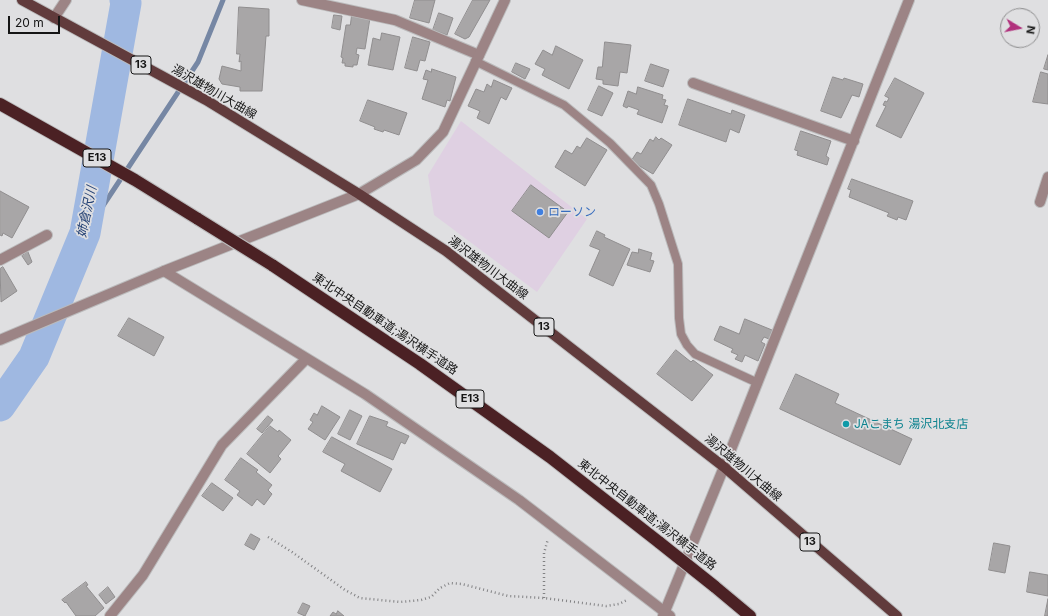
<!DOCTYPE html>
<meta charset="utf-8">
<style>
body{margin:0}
#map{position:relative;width:1048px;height:616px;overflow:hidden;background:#dfdfe1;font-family:Inter,sans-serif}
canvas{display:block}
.north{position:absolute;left:1000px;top:8px;width:40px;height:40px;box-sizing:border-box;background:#dfdfe1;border:1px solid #8e8e8f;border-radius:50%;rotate:100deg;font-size:11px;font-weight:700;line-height:16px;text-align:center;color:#151515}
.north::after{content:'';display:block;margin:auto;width:14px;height:18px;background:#b1317d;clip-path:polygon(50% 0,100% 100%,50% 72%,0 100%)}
.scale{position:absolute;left:8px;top:16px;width:52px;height:18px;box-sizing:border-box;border:2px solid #151515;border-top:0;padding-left:5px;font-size:12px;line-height:14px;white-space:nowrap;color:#151515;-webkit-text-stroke:3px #dfdfe1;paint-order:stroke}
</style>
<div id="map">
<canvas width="1048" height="616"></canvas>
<div class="north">N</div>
<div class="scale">20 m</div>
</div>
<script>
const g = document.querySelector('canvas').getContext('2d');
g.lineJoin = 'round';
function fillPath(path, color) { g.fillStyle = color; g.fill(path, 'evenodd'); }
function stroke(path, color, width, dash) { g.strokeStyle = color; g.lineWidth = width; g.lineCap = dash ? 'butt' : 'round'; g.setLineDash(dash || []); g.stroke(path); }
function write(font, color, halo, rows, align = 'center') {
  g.font = font + ' Inter,"Noto Sans JP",sans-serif'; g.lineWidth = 3.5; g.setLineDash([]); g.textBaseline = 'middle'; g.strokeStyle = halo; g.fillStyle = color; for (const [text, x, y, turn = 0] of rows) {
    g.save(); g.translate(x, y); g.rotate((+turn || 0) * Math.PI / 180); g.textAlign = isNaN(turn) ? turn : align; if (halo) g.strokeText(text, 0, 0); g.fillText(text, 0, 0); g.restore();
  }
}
fillPath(new Path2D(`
 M461,121L587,219L537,292L434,215L428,175Z`), '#dfd0e2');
stroke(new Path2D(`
 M85,233L198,62L223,0`), '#7687a4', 5);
stroke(new Path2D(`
 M0,406L34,357L85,233L126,3L125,0`), '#9fb8e1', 31);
const building = new Path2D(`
 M415,0H435L429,23L410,18Z
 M473,0H490L469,37L465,39L455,34Z
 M239,7L269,9V36H266L262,91H240V87L222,84L219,79L222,66L241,71V61L239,62L240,54H237Z
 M439,13L453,18L447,35L433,30Z
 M334,15L342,16L340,30L332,28Z
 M352,15L370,18L365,49L357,48L356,54L359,55L357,65H353V67L345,66V63H342L343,58L341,57L346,25H350Z
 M382,33L400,37L393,70L368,65L373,38L380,40Z
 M413,37L430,42L425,61L420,60L417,71L405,68Z
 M605,42L631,45L627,73L620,72L618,86L603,84V80L596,79L598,67H602Z
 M556,46L583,60L569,89L542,75L545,69L535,64L543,50L552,55Z
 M1048,55V70L1044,69Z
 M516,63L530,69L525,79L512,72Z
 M651,64L669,70L663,87L645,81Z
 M432,69L456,77L450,101L447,100L445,107L422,99L428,80L423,79L426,70L431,72Z
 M1041,72L1048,74V104L1033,102Z
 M833,77L843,80L844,78L863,84L859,97L852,95L841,118L821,111Z
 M895,78L924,93L901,138L876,126L886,106L883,105L885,101L887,102L889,98L885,96Z
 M494,80L512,88L506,100L501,97L489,124L477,118L480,111L468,106L476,89L484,92L487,84L491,87Z
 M599,86L613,93L602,116L588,110Z
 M638,87L663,95L662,99L666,100L664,105L668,106L662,123L637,114L639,110L628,106L627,108L623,106L628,91L636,94Z
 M688,99L731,114L732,110L745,115L739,133L730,129L726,142L679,125Z
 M368,100L407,113L399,135L384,130L383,132L374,129L375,127L360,121Z
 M801,131L831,141L826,156L829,158L827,165L797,155L798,151L795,150Z
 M656,137L659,140L661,138L672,145L653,174L631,161L637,152L641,154L650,139L653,141Z
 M587,138L607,150L585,186L555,167L565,150L572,154L577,146L580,148Z
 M852,179L913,201L906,220L898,217L897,220L887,216L889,213L849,197L851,190L848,189Z
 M531,185L568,212L549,238L512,211Z
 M0,191L29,207L12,238L3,233L2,236L0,235Z
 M597,231L605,235L604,237L630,249L613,286L589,275L600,250L590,246Z
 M639,249L652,253L650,260L654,261L650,272L627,265L632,252L638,253Z
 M28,252L32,262L28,265L22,256Z
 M3,267L17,291L1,302L0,269Z
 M129,318L164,337L154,356L118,336Z
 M745,319L772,330L769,339L764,337L761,342L765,344L758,361L745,355L742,362L735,359L738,355L731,352L733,349L714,340L720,326L739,334Z
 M676,350L691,362L693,360L713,375L692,401L657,374Z
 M796,374L839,394L835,403L912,439L900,465L780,409Z
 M322,406L340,417L325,440L308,429L313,422L310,420L314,413L317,415Z
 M350,410L362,416L350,440L338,434Z
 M268,416L273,420L262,433L257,429Z
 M370,416L388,422L386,426L409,436L405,444L401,442L393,460L357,444Z
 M270,426L278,432L279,430L291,440L278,456L281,459L270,473L247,454Z
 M332,437L392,469L380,492L341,471L345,464L323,452Z
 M241,458L258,470L256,472L272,485L268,490L272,494L264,505L257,499L252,506L237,495L240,491L225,480Z
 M212,483L233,498L223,511L202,496Z
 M251,534L260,539L254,550L245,545Z
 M994,543L1010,546L1005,573L989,570Z
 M1030,572L1048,575V596L1027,592Z
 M86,582L88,585L86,586L104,608L95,616H76L66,602L65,603L62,600Z
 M108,587L115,597L106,604L99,595Z
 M1048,599V616H1045Z
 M303,603L310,606L305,616L298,613Z
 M338,611L344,616H330L333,612L336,614Z`);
fillPath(building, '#a8a6a7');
stroke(building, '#908e8f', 1);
const service = new Path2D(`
 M475,61L564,105L610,143L651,185L659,204L678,264L679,318L681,334L687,345L695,354L758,383`);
const minor = new Path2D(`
 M302,0L395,20L479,55
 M54,18L66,0
 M693,83L854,141
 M1040,202L1048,177
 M0,260L47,235
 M164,271L365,394L519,500L670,616
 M724,467L909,0
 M110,616L143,575L222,445L306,359`);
const tertiary = new Path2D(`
 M0,340L164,271L359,194L416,160L443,132L505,0
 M663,616L724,467`);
const primary = new Path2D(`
 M22,0L206,100L359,194L446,251L724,467L897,616`);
const motorway = new Path2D(`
 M0,104L135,180L198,219
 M272,265L420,364L550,457L660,543
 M714,586L750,616`);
stroke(service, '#bbbbbc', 10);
stroke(minor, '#bbbbbc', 12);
stroke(tertiary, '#bbbbbc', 12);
stroke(primary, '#bbbbbc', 12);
stroke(motorway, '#bbbbbc', 14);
stroke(new Path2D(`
 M268,537L292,552L345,590L360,598L400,602L421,600L431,597L440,588L450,583L462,584L508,596L544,598L606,606L619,604L627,600
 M544,598V553L548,539`), '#828284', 2.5, [1, 3]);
stroke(service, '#9c8485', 8);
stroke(minor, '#9c8485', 10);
stroke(tertiary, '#9c8485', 10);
stroke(primary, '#613b3c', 10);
stroke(motorway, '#4b2124', 12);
const motorwayBridge = new Path2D(`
 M198,219L272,265
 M660,543L714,586`);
stroke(motorwayBridge, '#bbbbbc', 14, []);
stroke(motorwayBridge, '#4b2124', 12);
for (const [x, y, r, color] of [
 [540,212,4,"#3f7fe0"],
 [846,424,4,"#0f9aa8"]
]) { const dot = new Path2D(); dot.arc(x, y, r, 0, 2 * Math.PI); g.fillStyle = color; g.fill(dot); stroke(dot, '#dfdfe1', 1.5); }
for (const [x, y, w] of [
 [141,65,20],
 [97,158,28],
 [544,327,20],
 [470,399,28],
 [810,542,20]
]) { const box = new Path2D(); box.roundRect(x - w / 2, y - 9, w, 18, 3); g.fillStyle = '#dfdfe1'; g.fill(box); stroke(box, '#151515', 1); }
write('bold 11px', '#151515', null, [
 ["13",141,65],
 ["E13",97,158],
 ["13",544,327],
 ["E13",470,399],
 ["13",810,542]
]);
write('12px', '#151515', '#dfdfe1', [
 ["湯沢雄物川大曲線",214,92,30],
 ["湯沢雄物川大曲線",488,268,37],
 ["東北中央自動車道;湯沢横手道路",385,324,34],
 ["湯沢雄物川大曲線",743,468,40],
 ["東北中央自動車道;湯沢横手道路",647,515,38]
]);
write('12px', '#366cbe', '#dfdfe1', [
 ["ローソン",548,212]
], 'left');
write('12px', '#0d838f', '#dfdfe1', [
 ["JAこまち 湯沢北支店",854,424]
], 'left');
write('italic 13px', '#264376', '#dfdfe1', [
 ["姉倉沢川",87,212,-78]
]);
</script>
